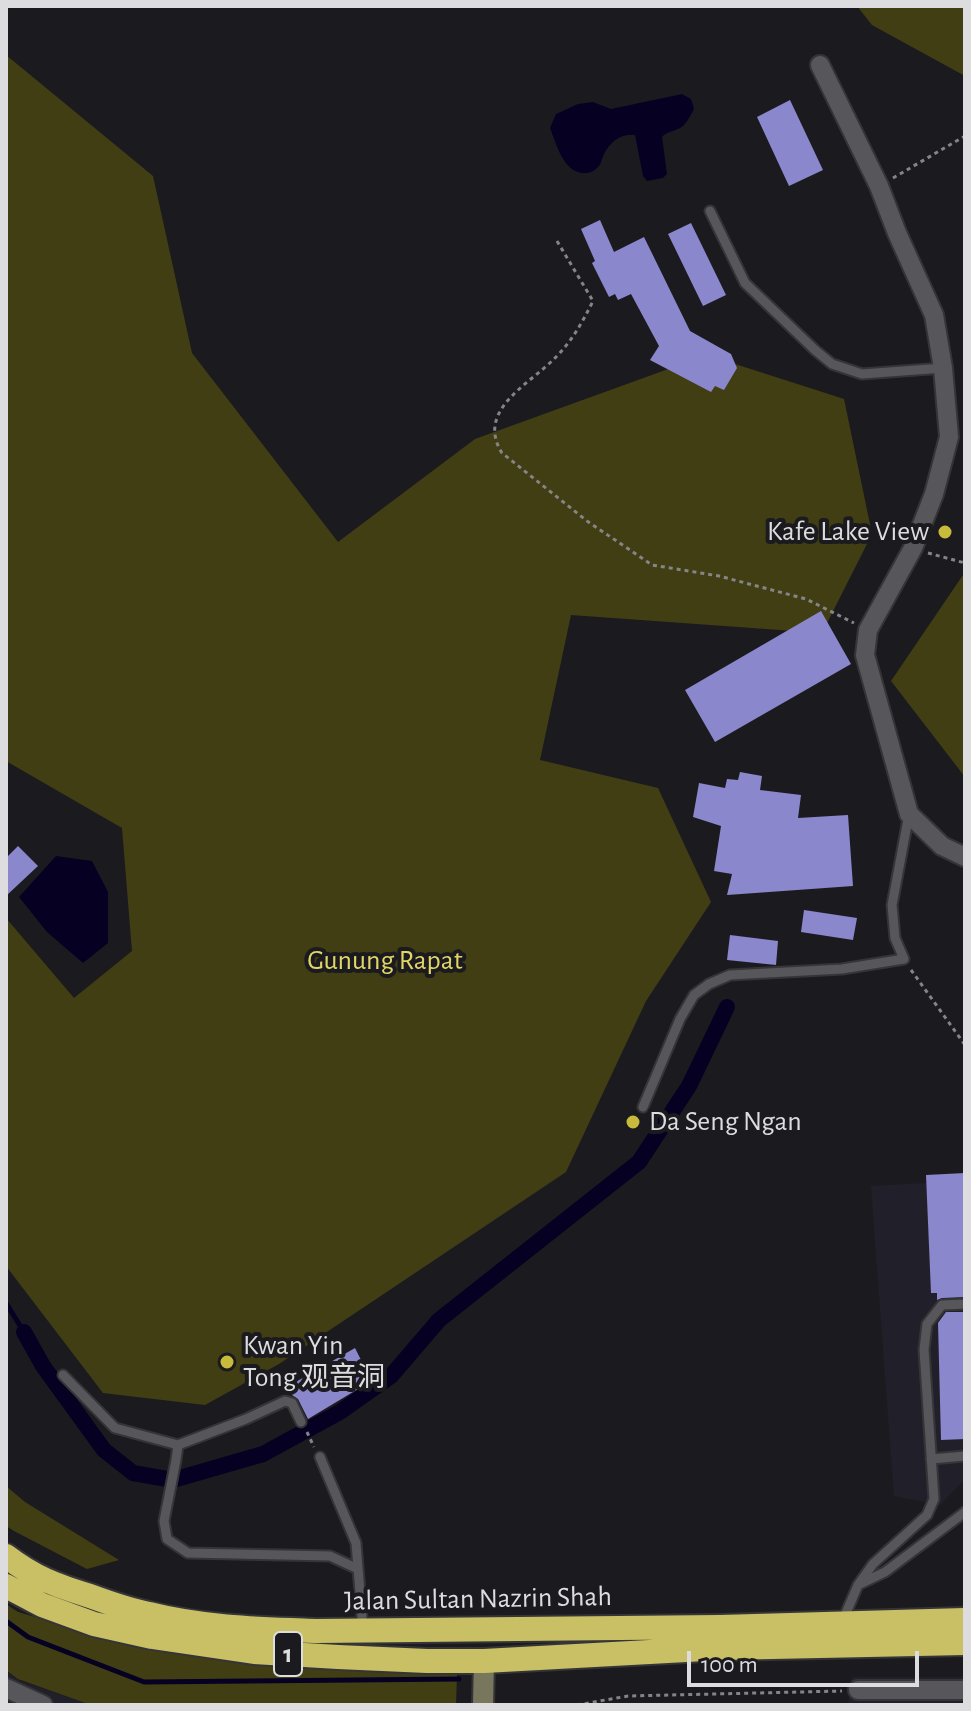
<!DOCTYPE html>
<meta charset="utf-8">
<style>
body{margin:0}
#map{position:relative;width:971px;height:1711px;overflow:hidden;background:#1b1b1f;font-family:"Alegreya Sans",sans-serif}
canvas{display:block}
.frame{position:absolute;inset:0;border:8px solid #dddde0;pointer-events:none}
.scale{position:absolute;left:687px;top:1651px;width:232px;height:36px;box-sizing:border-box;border:4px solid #dddde0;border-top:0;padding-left:10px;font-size:24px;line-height:28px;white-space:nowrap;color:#dddde0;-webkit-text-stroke:6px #1b1b1f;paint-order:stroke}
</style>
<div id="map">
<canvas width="971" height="1711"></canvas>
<div class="frame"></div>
<div class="scale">100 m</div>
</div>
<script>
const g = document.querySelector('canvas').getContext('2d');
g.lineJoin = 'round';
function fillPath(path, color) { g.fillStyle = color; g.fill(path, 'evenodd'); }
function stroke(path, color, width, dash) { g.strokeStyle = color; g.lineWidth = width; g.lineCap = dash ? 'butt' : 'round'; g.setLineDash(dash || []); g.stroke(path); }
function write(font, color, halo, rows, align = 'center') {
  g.font = font + ' "Alegreya Sans","Noto Sans SC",sans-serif'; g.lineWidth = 8; g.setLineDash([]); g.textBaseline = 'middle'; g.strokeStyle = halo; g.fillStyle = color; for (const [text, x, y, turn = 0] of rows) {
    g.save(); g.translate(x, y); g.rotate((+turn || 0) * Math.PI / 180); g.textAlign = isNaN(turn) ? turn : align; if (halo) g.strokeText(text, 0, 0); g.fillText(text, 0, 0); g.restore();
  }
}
fillPath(new Path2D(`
 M965,1181V1479L940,1505L894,1496L871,1186Z
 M6,1671L21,1681L91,1705H6Z
 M852,1677H965V1705H848Z`), '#21202a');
fillPath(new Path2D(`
 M857,6H965V76L872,25Z
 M6,55L153,176L192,353L338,542L475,439L707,355L844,399L872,534L822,633L571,615L540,760L658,788L711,902L646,1001L566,1172L279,1364L205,1405L103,1393L6,1266V918L74,998L132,951L122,828L6,761Z
 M965,572V777L891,681Z
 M6,1486L25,1502L119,1560L87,1569L14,1531L6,1526Z
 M6,1604L18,1612L139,1648L457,1672L456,1705H91L18,1679L6,1670Z`), '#423e14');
fillPath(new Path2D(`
 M682,94L691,99L694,109C691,114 688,121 684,125C677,132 668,130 662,137L667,174L663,178L647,181L643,176L635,135C621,133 610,142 604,154C602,158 602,162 599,166C595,171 589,174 582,173C563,171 556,143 550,128L556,114L578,104L593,102L611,109Z
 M56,856L92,861L108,892V943L83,963L47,932L19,897Z`), '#060022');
stroke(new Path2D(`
 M6,1303L24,1332
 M6,1621L28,1637L144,1682L459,1679`), '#060022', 5);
stroke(new Path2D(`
 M24,1332L43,1366L104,1450L133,1473L173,1480L263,1454L340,1412L391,1376L439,1320L639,1162L689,1086L727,1007`), '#060022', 16);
fillPath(new Path2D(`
 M790,100L823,170L789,186L757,117Z
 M600,220L614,252L644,237L690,331L731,354L737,368L724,390L715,386L711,392L650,360L659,346L631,294L618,300L615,294L609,297L592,263L595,261L581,229Z
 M691,223L726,295L703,306L668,234Z
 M821,611L851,664L715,742L685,690Z
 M740,772L762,776L760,790L801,795L798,818L848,815L853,886L727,895L732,874L714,871L721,826L693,817L699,783L725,788L727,779L738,780Z
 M18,846L38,866L6,896V858Z
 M804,910L857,918L853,940L801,932Z
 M730,935L778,941L776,965L727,960Z
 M965,1173V1297L942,1298L937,1300V1293H931L926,1175Z
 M946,1312H965V1439L941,1440L938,1323Z
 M355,1348L363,1364L358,1367L368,1383L308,1419L298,1399L292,1395L287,1387Z`), '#8b87cd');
const lane = new Path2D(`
 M710,211L745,283L815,350L832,364L862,374L943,368
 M643,1107L680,1019L694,995L709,984L730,975L842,969L904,959L895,938L892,905L909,814
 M63,1375L115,1428L178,1445L246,1419L285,1401L292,1403L301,1422
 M178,1445L176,1460L164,1521L167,1539L188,1553L330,1556L358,1569
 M320,1457L356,1543L363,1630
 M931,1459L965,1456
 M858,1585L873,1564L927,1515L934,1499L924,1350L927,1324L942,1305L965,1304
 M843,1620L858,1585L885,1572L965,1512`);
const street = new Path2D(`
 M820,65L879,186L897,233L934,315L943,368L949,437L934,494L913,548L868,630L865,655L909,814L942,846L965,857
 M6,1688L43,1705
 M858,1690H965`);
const secondary = new Path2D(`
 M483,1705L484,1661`);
const highway = new Path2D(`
 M6,1556C35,1578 55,1585 90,1596C109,1603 129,1610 149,1614C204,1628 261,1629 316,1631L720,1627L965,1620
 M6,1586L42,1605L94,1624L152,1637L254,1652L338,1657L427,1661H484L723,1648L965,1643`);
stroke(lane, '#353538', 13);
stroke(street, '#353538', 22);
stroke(secondary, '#353538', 24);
stroke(highway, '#353538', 28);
stroke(new Path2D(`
 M893,178L965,136
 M557,241L593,301C582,323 572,341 555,358C530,384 475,410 502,453L587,521L652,565L719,576L806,599L854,623
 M928,553L965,563
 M911,970L965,1045
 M307,1432L314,1447
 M577,1705L628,1696L842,1691`), '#858588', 3, [4, 4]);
stroke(lane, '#57575b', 9);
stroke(street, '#57575b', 18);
stroke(secondary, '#79765e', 20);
stroke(highway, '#c9c065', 24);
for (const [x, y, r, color] of [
 [945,532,8,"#c8bb3b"],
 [633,1122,8,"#c8bb3b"],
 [227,1362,8,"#c8bb3b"]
]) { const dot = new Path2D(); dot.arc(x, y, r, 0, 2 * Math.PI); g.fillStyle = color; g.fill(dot); stroke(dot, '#1b1b1f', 3); }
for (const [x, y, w] of [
 [288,1654,28]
]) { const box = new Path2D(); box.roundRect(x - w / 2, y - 22, w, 44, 6); g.fillStyle = '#1b1b1f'; g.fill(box); stroke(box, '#dddde0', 2); }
write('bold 26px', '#dddde0', null, [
 ["1",288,1654]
]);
write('28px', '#dddde0', '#1b1b1f', [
 ["Kafe Lake View",929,532,"right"],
 ["Da Seng Ngan",649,1122],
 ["Kwan Yin",243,1346],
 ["Tong 观音洞",243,1378]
], 'left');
write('28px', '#e1d566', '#1b1b1f', [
 ["Gunung Rapat",385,961]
]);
write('28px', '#dddde0', '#1b1b1f', [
 ["Jalan Sultan Nazrin Shah",478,1599,-1]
]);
</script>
